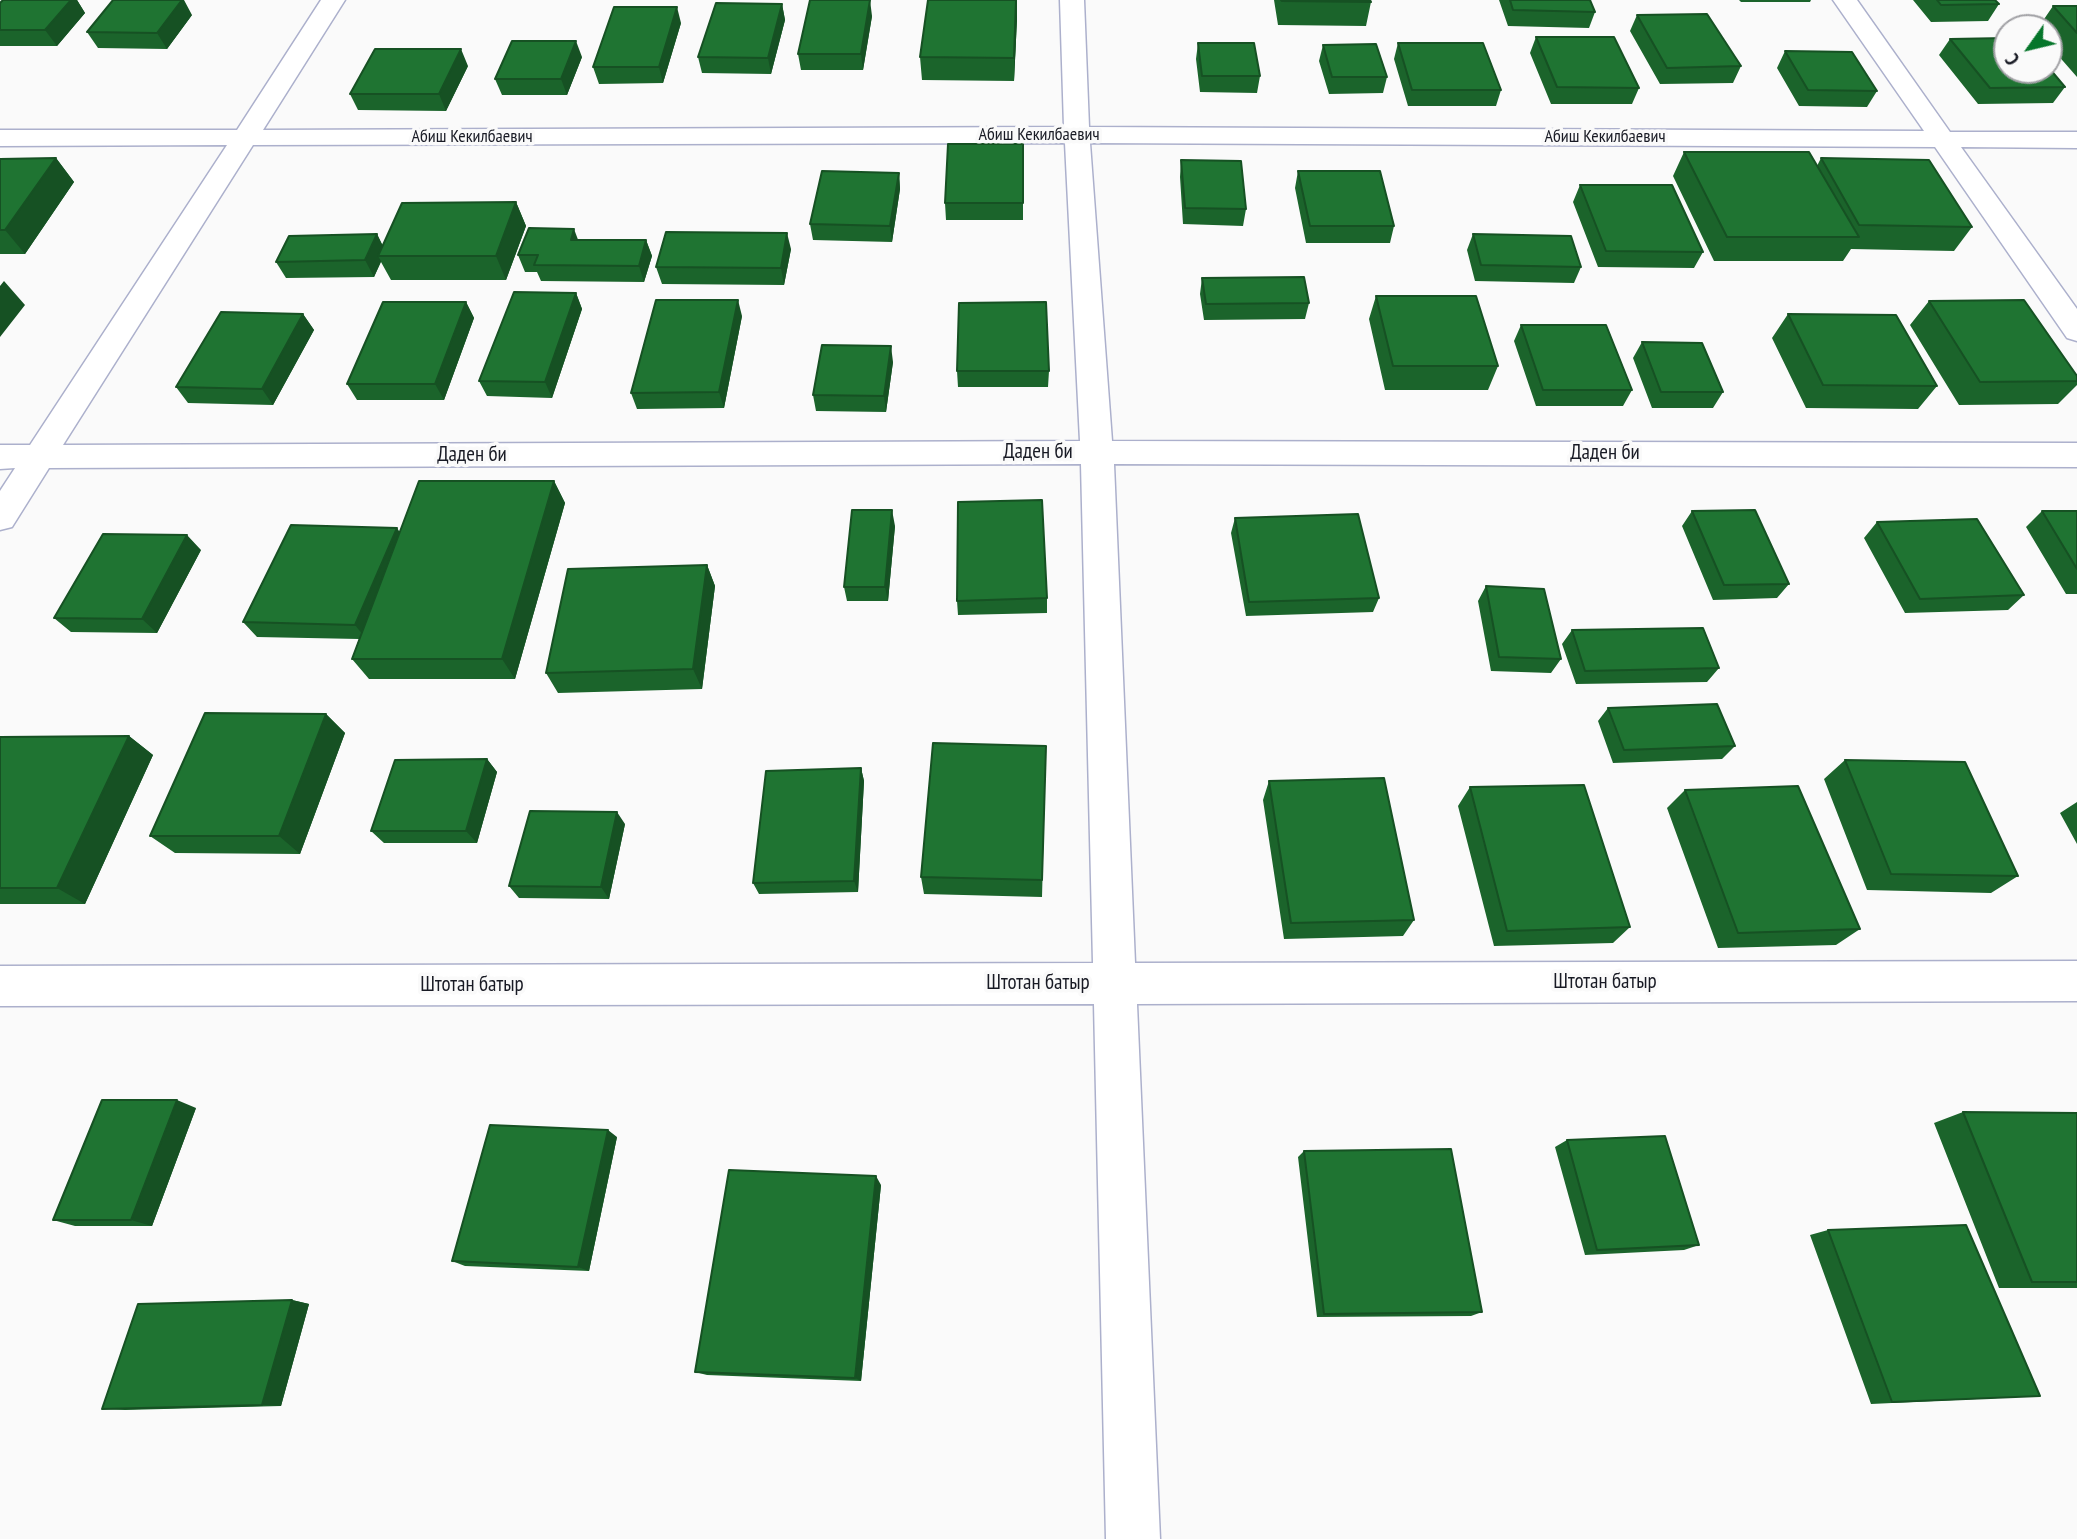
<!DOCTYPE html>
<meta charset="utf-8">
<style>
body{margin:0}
#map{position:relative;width:2077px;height:1539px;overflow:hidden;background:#fafafa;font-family:"PT Sans Narrow",sans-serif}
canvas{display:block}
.north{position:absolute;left:1993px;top:14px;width:70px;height:70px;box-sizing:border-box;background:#fafafa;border:2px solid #a0a0a4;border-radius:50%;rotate:236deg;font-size:19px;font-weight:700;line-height:28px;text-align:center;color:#181a24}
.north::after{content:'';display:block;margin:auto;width:24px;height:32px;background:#06762b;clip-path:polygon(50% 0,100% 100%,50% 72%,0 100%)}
</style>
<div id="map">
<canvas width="2077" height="1539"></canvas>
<div class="north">С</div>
</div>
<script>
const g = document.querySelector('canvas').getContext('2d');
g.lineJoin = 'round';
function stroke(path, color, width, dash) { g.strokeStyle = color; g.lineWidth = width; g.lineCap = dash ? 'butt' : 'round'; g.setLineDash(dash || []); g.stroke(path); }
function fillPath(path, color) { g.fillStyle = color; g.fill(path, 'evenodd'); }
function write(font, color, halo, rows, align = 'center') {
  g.font = font + ' "PT Sans Narrow",sans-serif'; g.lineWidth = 7; g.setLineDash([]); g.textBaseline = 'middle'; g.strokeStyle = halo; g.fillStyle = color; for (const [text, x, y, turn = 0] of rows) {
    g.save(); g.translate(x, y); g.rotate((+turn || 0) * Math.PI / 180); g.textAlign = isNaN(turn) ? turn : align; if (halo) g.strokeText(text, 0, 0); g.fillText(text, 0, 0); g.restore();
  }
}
const street = new Path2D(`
 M321,0H345L263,130L1064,127L1060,0H1084L1089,127L1924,131L1833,0H1857L1950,132H2077V148L1961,147L2077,309V341L2067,338L1935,147L1090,143L1112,441L2077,443V467L1114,464L1135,963L2077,961V1001L1137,1004L1160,1539H1106L1094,1004L0,1006V966L1093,963L1081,464L49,468L12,527L0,530V491L15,468L0,469V445H30L227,145L0,146V130H237ZM1065,143L1080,441L63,445L253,145Z`);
stroke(street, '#acb0cc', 3);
fillPath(street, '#fff');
fillPath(new Path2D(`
 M3,0H77L85,13L57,46H0V3Z
 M1017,0V19L1014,81L922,80L920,57Z
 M1274,0H1370L1371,2L1366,26L1278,25Z
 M1499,0H1590L1595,12L1589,28L1508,26Z
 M1739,0H1811L1810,2H1741Z
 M1913,0H1995L1999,4L1988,21L1931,22Z
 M782,4L785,20L771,74L702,73L698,57Z
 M2053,6H2077V77L2049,45V28H2038Z
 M192,15L167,49L98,48L87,32Z
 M1637,15L1741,66L1733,83L1660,84L1630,31Z
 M872,16L863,70H801L798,54Z
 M681,23L663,83L599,84L593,67Z
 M1536,37L1639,88L1632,104H1551L1530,53Z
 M1950,39L2065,87L2053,103L1978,104L1939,55Z
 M1198,43L1260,76L1257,93L1200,92L1196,59Z
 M1398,43L1501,90L1496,106H1408L1394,59Z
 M1323,45L1387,77L1383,93L1329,94L1319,61Z
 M1785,51L1877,91L1867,107L1799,106L1777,68Z
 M582,57L567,95H502L495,79Z
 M468,66L446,111L358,110L350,94Z
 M1023,144V220H946L945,203Z
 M1684,152L1817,166L1821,158L1972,227L1954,251L1851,249L1843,261H1714L1673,176Z
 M56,158L74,182L25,254H0V159Z
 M1181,160L1246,209L1243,226L1183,224L1180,177Z
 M1298,171L1394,226L1390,243H1306L1295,188Z
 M899,173L900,189L892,242L813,240L810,224Z
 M1580,185L1703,252L1694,268L1598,267L1573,202Z
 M516,202L526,226L506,280H391L381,262L374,277L286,278L276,262L377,234L383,246Z
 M1473,234L1581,267L1574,283L1475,281L1467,250Z
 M578,240H646L652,256L644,282L541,281L537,272H525L518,255Z
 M791,249L784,285L662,284L656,267Z
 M1202,278L1309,303L1305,319L1204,320L1200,294Z
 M576,293L582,309L552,398L487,396L479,381Z
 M1376,296L1498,366L1488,390H1385L1369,319Z
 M1929,301L2077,376V385L2058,404L1959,405L1910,325Z
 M466,302L474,318L444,400H357L347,384Z
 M303,314L314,330L273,405L188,403L176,387Z
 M1788,314L1937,386L1918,409L1806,408L1772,338Z
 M742,316L724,408L637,409L631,393Z
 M1521,325L1632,390L1623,406H1536L1514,341Z
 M1642,342L1723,392L1713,408H1652L1633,358Z
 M893,362L886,412L816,411L813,395Z
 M957,371H1049L1048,387H958Z
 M554,481L565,503L515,679H369L352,659L359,639L257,637L243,622L400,532Z
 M1692,511L1789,584L1777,598L1713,600L1682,526Z
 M2042,511H2077V594H2066L2026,527Z
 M1235,518L1379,598L1373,612L1246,616L1231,533Z
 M1877,522L2024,595L2008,610L1905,613L1864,538Z
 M895,526L888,601H847L844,587Z
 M201,550L157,633L71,632L54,618Z
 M707,565L715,586L702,689L558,693L546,673Z
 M1486,586L1561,659L1551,673L1491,671L1478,601Z
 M1047,598V613L958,615L957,601Z
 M1572,630L1719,668L1707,682L1576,684L1562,644Z
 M1608,708L1735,746L1722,759L1613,763L1598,721Z
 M326,714L345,733L300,854L175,853L150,836Z
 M129,736L153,755L85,904H0V737Z
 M1046,746L1042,897L924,894L921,877Z
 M487,759L497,772L477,843H384L371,831Z
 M1845,760L2018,876L1991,893L1867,890L1824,779Z
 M861,768L864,781L858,892L759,894L753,883Z
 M1269,781L1414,920L1403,936L1284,939L1263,800Z
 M1470,787L1630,927L1613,943L1494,946L1458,806Z
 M1685,790L1860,929L1836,945L1718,948L1667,808Z
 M2077,802V844L2060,813Z
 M625,824L609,899L519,898L509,886Z
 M196,1108L152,1226H75L53,1220Z
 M1963,1112L2077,1113V1288H1999L1934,1123Z
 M617,1137L589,1271L465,1266L452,1261Z
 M1567,1140L1699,1245L1684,1250L1585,1255L1555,1147Z
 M1304,1151L1482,1312L1471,1316L1317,1317L1298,1157Z
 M881,1185L861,1381L707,1375L695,1372Z
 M1828,1230L2040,1396L1871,1404L1810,1235Z
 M292,1300L309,1304L281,1406L125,1410L102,1409Z`), '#1b642b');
fillPath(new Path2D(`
 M71,0H77L85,13L57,46L45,30Z
 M182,0H184L192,15L167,49L157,33Z
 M870,0L872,16L863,70L861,54Z
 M1017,0V19L1014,81V58Z
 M782,4L785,20L771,74L768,58Z
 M677,7L681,23L663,83L659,67Z
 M576,41L582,57L567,95L561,79Z
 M461,49L468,66L446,111L439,94Z
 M56,158L74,182L25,254L5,230Z
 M899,173L900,189L892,242L890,226Z
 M516,202L526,226L506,280L496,256Z
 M574,229L580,245L571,240Z
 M787,233L791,249L784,285L781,268Z
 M377,234L385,251L378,256L381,261L374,277L365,260Z
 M646,240L652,256L644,282L639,266Z
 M4,281L25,305L0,337V286Z
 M576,293L582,309L552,398L545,382Z
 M738,300L742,316L724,408L719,392Z
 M466,302L474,318L444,400L435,384Z
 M303,314L314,330L273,405L262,389Z
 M891,346L893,362L886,412L884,396Z
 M554,481L565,503L515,679L502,659Z
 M892,510L895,526L888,601L885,587Z
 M397,528L407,543L367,640L355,625Z
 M187,535L201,550L157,633L142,619Z
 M707,565L715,586L702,689L693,669Z
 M326,714L345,733L300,854L279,836Z
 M129,736L153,755L85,904L57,888Z
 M487,759L497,772L477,843L466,831Z
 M861,768L864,781L858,892L854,881Z
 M617,812L625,824L609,899L601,887Z
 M177,1100L196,1108L152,1226L131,1220Z
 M608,1130L617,1137L589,1271L578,1267Z
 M876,1176L881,1185L861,1381L855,1378Z
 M292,1300L309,1304L281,1406L262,1405Z`), '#165123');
const building = new Path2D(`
 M3,0H71L45,30H0V3Z
 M113,0H182L157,33L87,32Z
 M810,0H870L861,54H798Z
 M928,0H1016L1014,58L920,57Z
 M1281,0H1370L1371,2L1282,1Z
 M1510,0H1590L1595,12L1513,10Z
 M1937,0H1995L1999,4L1941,5Z
 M716,3L782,4L768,58L698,57Z
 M2053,6H2077V33Z
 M614,7H677L659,67H593Z
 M1707,14L1741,66L1667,68L1637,15Z
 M1536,37H1614L1639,88L1557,87Z
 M2007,38V70H2049V68L2065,87L1990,88L1950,39Z
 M512,41H576L561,79H495Z
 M1198,43H1254L1260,76H1202Z
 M1398,43H1483L1501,90H1412Z
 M1376,44L1387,77H1332L1323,45Z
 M375,49H461L439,94H350Z
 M1785,51L1852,52L1877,91L1808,90Z
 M948,144H1023V203H945Z
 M1684,152H1809L1859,237H1727Z
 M56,158L5,230H0V159Z
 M1821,158L1929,160L1972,227L1859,225Z
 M1181,160L1241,161L1246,209L1185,208Z
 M822,171L899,173L890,226L810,224Z
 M1298,171H1380L1394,226H1310Z
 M1580,185H1672L1703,252L1606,251Z
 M516,202L496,256H378L402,203Z
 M529,228L574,229L571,240H646L639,266L534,265L538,255H518Z
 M666,232L787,233L781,268L656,267Z
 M377,234L365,260L276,262L289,236Z
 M1473,234L1571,236L1581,267L1481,265Z
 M1304,277L1309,303L1206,304L1202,278Z
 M514,292L576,293L545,382L479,381Z
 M1376,296H1476L1498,366H1393Z
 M656,300H738L719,392L631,393Z
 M2024,300L2077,376V381L1980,382L1929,301Z
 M383,302H466L435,384H347Z
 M1046,302L1049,371H957L959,303Z
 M221,312L303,314L262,389L176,387Z
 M1788,314L1896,315L1937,386L1823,385Z
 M1521,325H1606L1632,390H1543Z
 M1642,342L1702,343L1723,392H1661Z
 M822,345L891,346L884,396L813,395Z
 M419,481H554L502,659H352Z
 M1042,500L1047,598L957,601L958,502Z
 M852,510H892L885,587H844Z
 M1755,510L1789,584L1724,585L1692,511Z
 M2042,511H2077V569Z
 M1358,514L1379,598L1249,602L1235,518Z
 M1977,519L2024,595L1920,599L1877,522Z
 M291,525L397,528L355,625L243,622Z
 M103,534L187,535L142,619L54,618Z
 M707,565L693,669L546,673L568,569Z
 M1486,586L1544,589L1561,659L1499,657Z
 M1703,628L1719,668L1585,671L1572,630Z
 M1717,704L1735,746L1624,750L1608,708Z
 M205,713L326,714L279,836H150Z
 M129,736L57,888H0V737Z
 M933,743L1046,746L1042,880L921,877Z
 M487,759L466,831H371L395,760Z
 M1845,760L1965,762L2018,876L1891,874Z
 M861,768L854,881L753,883L766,771Z
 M1384,778L1414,920L1291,923L1269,781Z
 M1584,785L1630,927L1507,931L1470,787Z
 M1798,786L1860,929L1738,933L1685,790Z
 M530,811L617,812L601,887L509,886Z
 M102,1100H177L131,1220H53Z
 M1963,1112L2077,1113V1282H2032Z
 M490,1125L608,1130L578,1267L452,1261Z
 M1665,1136L1699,1245L1597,1250L1567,1140Z
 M1451,1149L1482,1312L1324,1314L1304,1151Z
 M729,1170L876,1176L855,1378L695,1372Z
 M1966,1225L2040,1396L1892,1402L1828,1230Z
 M292,1300L262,1405L102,1409L138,1304Z`);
fillPath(building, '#1f7432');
stroke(building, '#165123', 2);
write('18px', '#181a24', '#fafafa', [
 ["Абиш Кекилбаевич",1039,135],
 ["Абиш Кекилбаевич",472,137],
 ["Абиш Кекилбаевич",1605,137]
]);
write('21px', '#181a24', '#fafafa', [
 ["Даден би",1038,452],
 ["Даден би",1605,453],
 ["Даден би",472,455],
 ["Штотан батыр",1605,982],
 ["Штотан батыр",1038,983],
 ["Штотан батыр",472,985]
]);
</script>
